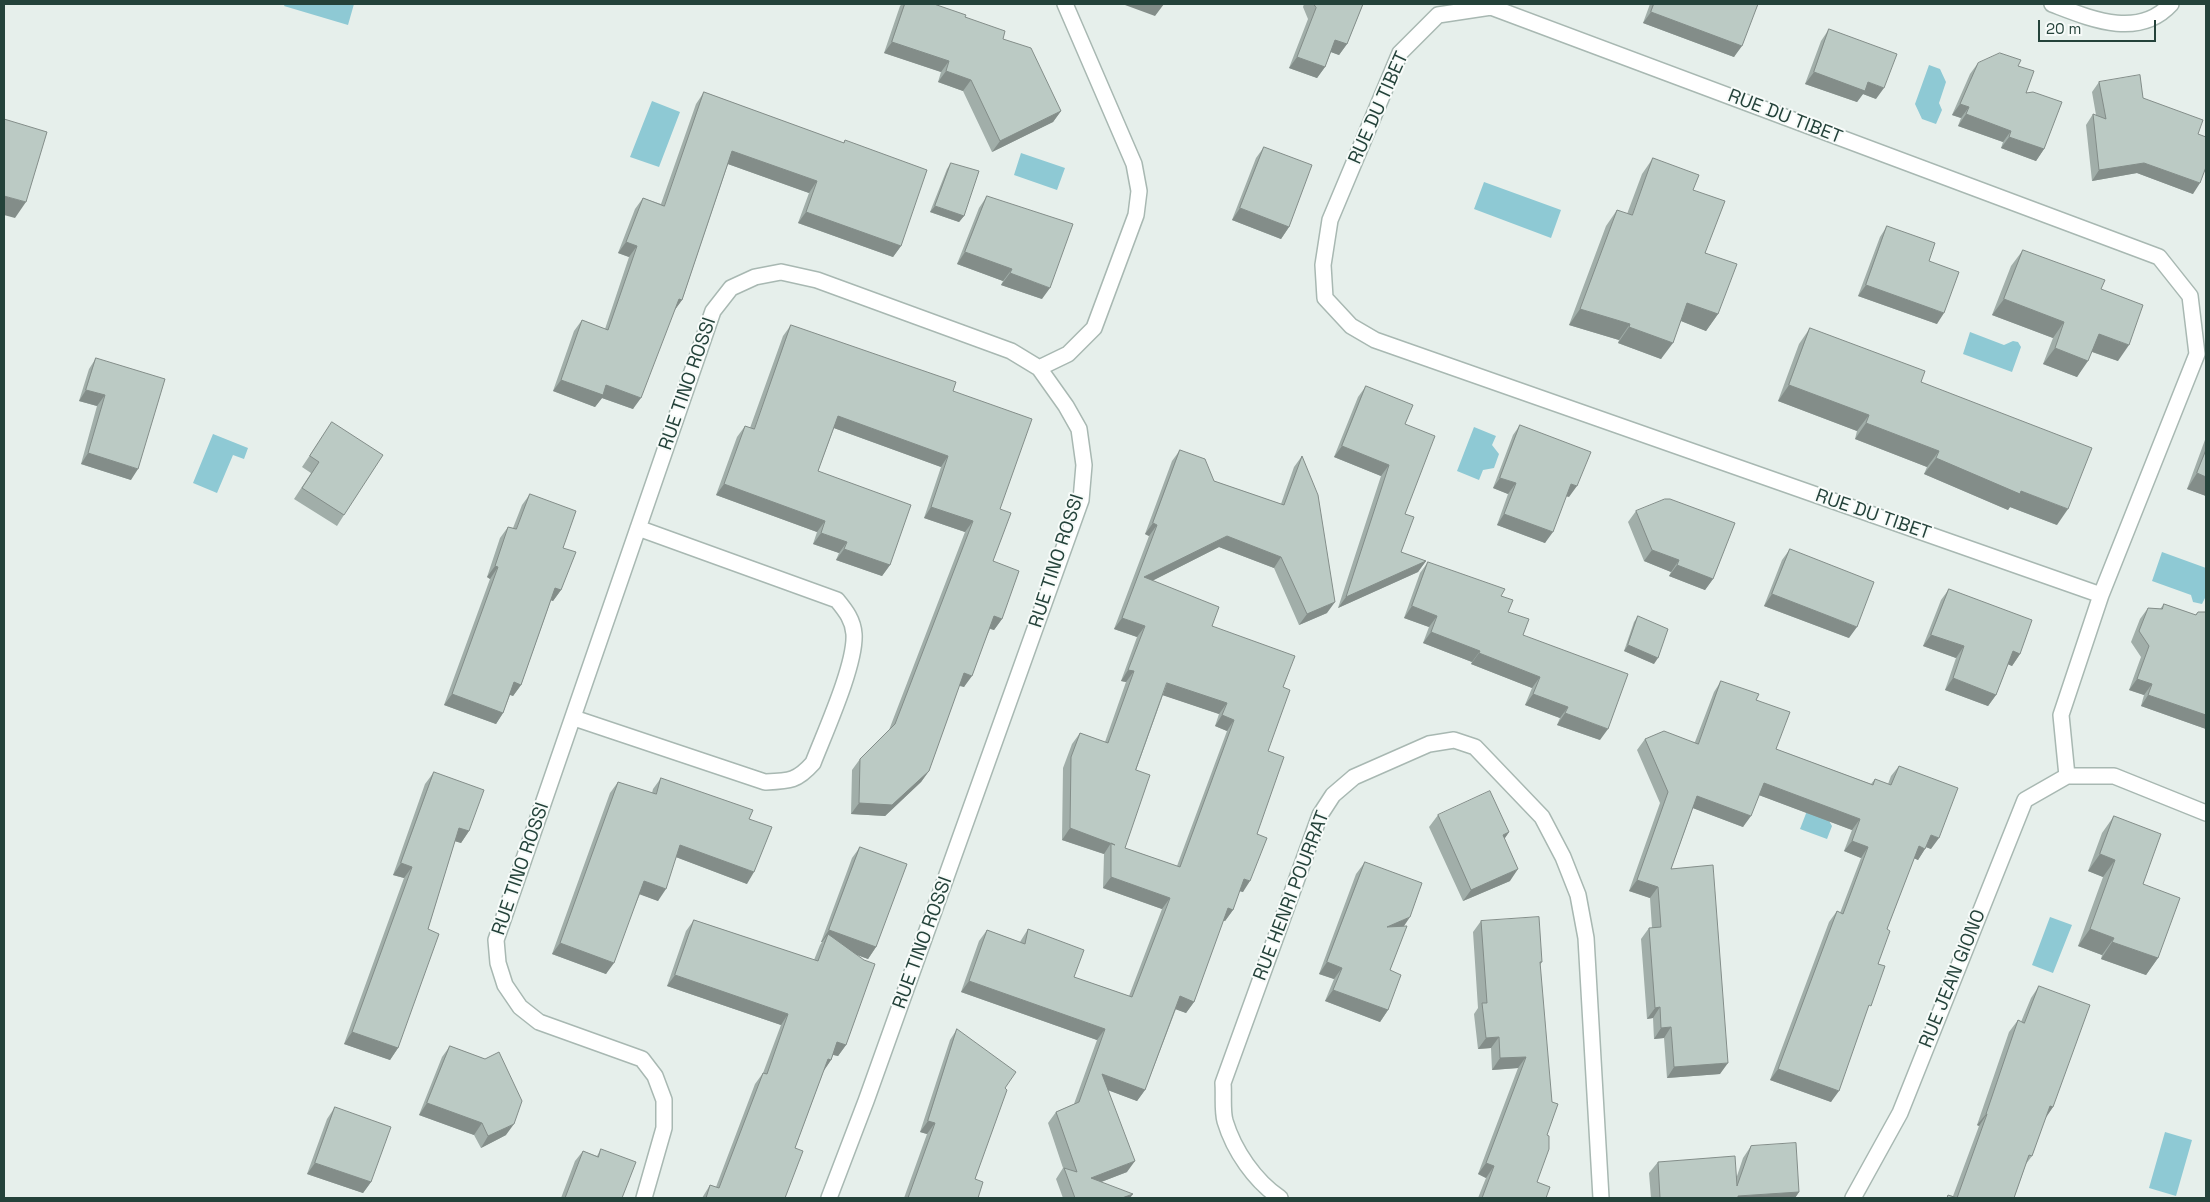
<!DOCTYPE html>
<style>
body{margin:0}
#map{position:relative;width:2210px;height:1202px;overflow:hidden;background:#e6efeb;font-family:"Space Grotesk",sans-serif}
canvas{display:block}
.frame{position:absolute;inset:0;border:5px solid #24423a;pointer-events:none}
.scale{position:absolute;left:2038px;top:20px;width:118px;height:22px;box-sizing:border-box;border:2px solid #24423a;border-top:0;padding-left:6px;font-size:15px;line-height:18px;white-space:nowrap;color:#24423a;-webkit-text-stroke:4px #f7fbf9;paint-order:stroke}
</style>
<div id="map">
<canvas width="2210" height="1202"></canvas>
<div class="frame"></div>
<div class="scale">20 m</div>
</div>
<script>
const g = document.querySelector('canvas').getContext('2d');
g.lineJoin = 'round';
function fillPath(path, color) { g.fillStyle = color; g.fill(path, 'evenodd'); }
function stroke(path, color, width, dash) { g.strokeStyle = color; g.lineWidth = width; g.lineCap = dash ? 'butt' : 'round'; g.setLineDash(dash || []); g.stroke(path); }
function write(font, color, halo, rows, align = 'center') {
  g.font = font + ' "Space Grotesk",sans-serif'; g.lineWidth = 4; g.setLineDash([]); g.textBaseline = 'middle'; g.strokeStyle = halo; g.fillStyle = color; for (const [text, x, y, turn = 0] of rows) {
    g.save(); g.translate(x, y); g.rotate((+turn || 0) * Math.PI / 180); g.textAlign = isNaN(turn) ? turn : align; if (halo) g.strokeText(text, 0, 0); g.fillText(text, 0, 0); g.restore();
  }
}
fillPath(new Path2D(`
 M285,4H354L348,25L284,6Z
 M1929,65L1940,69L1946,82L1939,103L1942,110L1936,124L1922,119L1915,104Z
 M652,101L680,112L659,167L630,157Z
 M1021,153L1065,168L1057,190L1014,175Z
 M1484,182L1561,210L1551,238L1474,209Z
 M1970,332L2004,345L2013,341L2018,342L2021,347L2012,372L1963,354Z
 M1474,427L1496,436L1492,445L1499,454L1494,468L1483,470L1479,480L1457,471Z
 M213,434L248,448L244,459L233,455L217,493L193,483Z
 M2162,552L2206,568V596L2202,604L2193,602L2191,595L2152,581Z
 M1817,785L1828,819L1832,826L1827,839L1800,829Z
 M2050,917L2072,925L2053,973L2032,965Z
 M2165,1132L2192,1140L2176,1196L2149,1188Z`), '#8ec9d4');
const minor = new Path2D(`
 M2052,4C2089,18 2138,40 2171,4
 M1039,368L1068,354L1094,328L1136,215L1139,191L1134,164L1065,4
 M574,718L765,782C790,781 797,781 813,763C825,732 856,664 854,634C853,620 846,611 837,600L638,528
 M2067,776L2061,715L2101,595L2197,354L2190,296L2159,257L1491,7L1438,15L1400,53L1330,220L1323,265L1325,298L1351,326L1375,340L2101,595
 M644,1198L664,1128V1100L655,1076L642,1059L539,1022L520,1007L505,985L498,963L496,940L713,311L731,288L755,277L781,272L817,280L1011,351L1039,368L1066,406L1079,429L1084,465L1081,500L866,1101L829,1198
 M1280,1198C1255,1181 1234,1151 1225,1121C1222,1110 1224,1095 1223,1083L1320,815L1333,795L1354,777L1429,744L1454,740L1475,747L1542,817L1563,857L1578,895L1586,938L1601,1198
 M1853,1198L1900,1113L2025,800L2067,776H2114L2206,813`);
stroke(minor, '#a8b8b2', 18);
stroke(minor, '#fff', 15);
fillPath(new Path2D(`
 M902,4H934L965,17L1003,39L1061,111L1053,122L992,152L963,91L938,82L941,72L884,53L900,6Z
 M1304,4H1363L1347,44L1339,55L1331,52L1325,67L1317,78L1289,68L1308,19L1303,7Z
 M1650,4H1758L1734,57L1643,23Z
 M1829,29L1876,99L1863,94L1857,102L1805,84L1821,41Z
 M1978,63L2018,66L2044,149L2036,161L2001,148L2003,142L1958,126L1961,118L1952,115L1970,74Z
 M2099,82L2143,98L2198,134L2193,194L2137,173L2092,181L2086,125L2093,114L2096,115L2092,92Z
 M704,92L843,143L845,140L901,246L893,257L798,223L809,193L728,164L682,300L674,311L633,409L602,398L595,407L553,391L574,331L582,320L605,329L629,257L618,253L635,209L643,198L661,204L696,104Z
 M1264,147L1289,227L1281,239L1232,220L1256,158Z
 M1653,158L1693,190L1718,314L1706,331L1681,321L1661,359L1618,343L1619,340L1569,325L1606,226L1617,210L1627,214L1642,174Z
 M951,163L964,216L959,222L930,212L947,169Z
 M987,196L1042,299L1001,285L1003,281L957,264L979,208Z
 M1887,226L1929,261L1937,324L1858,296L1880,237Z
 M2023,250L2101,289L2118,361L2092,352L2077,377L2043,364L2053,338L1992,315L2011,266Z
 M791,325L953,391L1000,509L993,561L1002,619L994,630L990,629L964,687L959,686L929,771L921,782L885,816L851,814L852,770L860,759L889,730L965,532L924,518L941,467L834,428L818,471L890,565L882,576L836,560L839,553L813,544L817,532L716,495L737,437L745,426L750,428L783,336Z
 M1810,328L1921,382L2057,525L2010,507L2008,510L1924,474L1927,467L1855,439L1857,431L1778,401L1799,344Z
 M96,358L131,480L81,464L97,406L79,401L89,369Z
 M1366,386L1405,424V514L1401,552L1426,561L1418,572L1338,608L1381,476L1334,457L1358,397Z
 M332,422L344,515L337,526L294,499L311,473L302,467Z
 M1520,425L1569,497L1566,496L1545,543L1497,525L1508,494L1493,488L1513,435Z
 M2206,437V496L2187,489Z
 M1180,450L1214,481L1281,504L1294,467L1302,456L1327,613L1299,625L1274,568L1219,547L1152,581L1212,626L1283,687L1268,751L1257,834L1243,892L1239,891L1233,910L1225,921L1223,920L1194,1002L1186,1013L1176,1009L1145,1090L1137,1101L1108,1090L1127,1172L1101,1182L1130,1198H1063L1056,1179L1063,1168L1048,1123L1056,1112L1074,1104L1097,1040L961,992L979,941L987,930L1020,942L1028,929L1074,977L1129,996L1162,909L1103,888L1104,854L1062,840L1063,768L1072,744L1080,733L1105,742L1126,682L1121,681L1137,637L1114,629L1149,536L1145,534L1172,461ZM1163,695L1219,714L1215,726L1227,731L1177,866L1125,848L1136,770Z
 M530,494L563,548L561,590L553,601L551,600L521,685L513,696L510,695L503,713L496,724L444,705L490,579L487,577L500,538L508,527L513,528L522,505Z
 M1636,511L1713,579L1705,590L1669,576L1671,572L1644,561L1628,522Z
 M1790,549L1849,638L1764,606L1782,560Z
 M1428,562L1501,596L1508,612L1523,635L1600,740L1557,725L1560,718L1525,705L1532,688L1471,664L1472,662L1423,643L1429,627L1404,618L1420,573Z
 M1949,589L2020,654L2012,666L2008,664L1996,695L1988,706L1945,690L1956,658L1923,646L1941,600Z
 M2164,604L2195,615L2198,612L2206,729L2141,706L2144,695L2129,690L2141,657L2131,642L2140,619L2148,608L2160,609Z
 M1638,616L1654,664L1624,651L1634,622Z
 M1721,681L1756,700L1776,749L1871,784L1875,779L1888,784L1891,776L1899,766L1931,849L1926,847L1918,860L1914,858L1887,929L1866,1013L1831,1102L1770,1080L1829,922L1837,911L1840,913L1861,858L1844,851L1852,830L1759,795L1743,827L1693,808L1671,869L1720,1074L1667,1078L1664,1038L1654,1039L1653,1018L1647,1019L1641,939L1649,928H1652L1650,898L1629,891L1660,803L1637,750L1645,739L1695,742L1714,692Z
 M434,772L469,831L461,843L455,841L428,929L398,1048L390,1060L344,1044L404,878L393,875L425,784Z
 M661,778L749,819L747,884L676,857L658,901L640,894L606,974L552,954L610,793L618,782L652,793L653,789Z
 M1438,815L1509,832L1504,839L1510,881L1463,901L1429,827Z
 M2114,816L2143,884L2158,958L2146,975L2101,959L2102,955L2078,946L2103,877L2088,871L2102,833Z
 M860,847L876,947L868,959L855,954L846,1045L838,1056L833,1055L831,1060L824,1070L795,1148L785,1198H702L710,1185L716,1187L755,1084L763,1073L781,1025L667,986L686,931L694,920L814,960L820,945L822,942H821L852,858Z
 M1365,862L1404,926L1390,970L1388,1010L1380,1022L1325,1001L1334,979L1319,974L1356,874Z
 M1481,921L1542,962L1540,965L1547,1135L1537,1182L1546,1198H1478L1486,1178L1478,1174L1518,1068L1492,1070L1491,1048L1478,1049L1474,1014L1478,1008L1473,932Z
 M2039,986L2053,1107L2045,1118L2032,1156L2026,1164L2014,1198H1946L1948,1195L1953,1196L1979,1126L1977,1125L2009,1032L2018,1020L2021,1022L2031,998Z
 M957,1029L1005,1088L975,1179L978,1198H904L927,1134L920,1132L950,1040Z
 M450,1046L485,1059L506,1135L481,1148L474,1135L419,1115L442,1057Z
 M335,1107L371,1182L363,1193L307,1174L327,1119Z
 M1751,1146L1799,1192L1795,1198H1651L1649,1173L1658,1162L1737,1176L1743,1158Z
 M601,1149L622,1198H561L575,1161L583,1151L597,1156Z`), '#a1aea9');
fillPath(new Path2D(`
 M1126,4H1164L1155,16L1125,5Z
 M1651,12L1742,46L1734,57L1643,23Z
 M1335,40L1347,44L1339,55L1328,51Z
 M892,42L949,61L941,72L884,53Z
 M1297,57L1325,67L1317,78L1289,68Z
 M946,71L971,80L963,91L938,82Z
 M1814,72L1868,82L1884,88L1876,99L1863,94L1857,102L1805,84Z
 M1960,104L1969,107L1961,118L1952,115Z
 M1061,111L1053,122L992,152L1000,141Z
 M1966,114L2011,131L2003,142L1958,126Z
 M2009,137L2044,149L2036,161L2001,148Z
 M732,151L817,181L809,193L725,163Z
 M2144,163L2200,183L2193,194L2137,173L2092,181L2099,170Z
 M4,196L26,202L15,218L4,215Z
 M935,206L964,216L959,222L930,212Z
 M1240,208L1289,227L1281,239L1232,220Z
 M806,212L901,246L893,257L798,223Z
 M626,242L637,246L629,257L618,253Z
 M965,252L1012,269L1003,281L957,264Z
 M1010,273L1050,288L1042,299L1001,285Z
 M1866,285L1944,313L1937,324L1858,296Z
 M679,299L682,300L674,311L671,310Z
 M2004,299L2064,322L2053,338L1992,315Z
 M1687,303L1718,314L1706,331L1676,319Z
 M1580,309L1630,324L1619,340L1569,325Z
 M1629,327L1673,343L1661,359L1618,343Z
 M2099,334L2129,345L2118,361L2087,350Z
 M2055,348L2088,361L2077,377L2043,364Z
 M561,380L606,385L641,398L633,409L602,398L595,407L553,391Z
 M1789,385L1869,415L1857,431L1778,401Z
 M86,390L105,395L97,406L79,401Z
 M838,416L948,456L941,467L831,427Z
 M1866,423L1939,451L1927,467L1855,439Z
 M1342,446L1389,465L1381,476L1334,457Z
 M88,453L138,469L131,480L81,464Z
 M1936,458L2068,509L2057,525L2010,507L2008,510L1924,474Z
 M2197,473L2206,477V496L2187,489Z
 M1500,478L1516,483L1508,494L1493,488Z
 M724,484L825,521L817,532L716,495Z
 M1571,484L1577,486L1569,497L1563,495Z
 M931,507L973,521L965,532L924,518Z
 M1504,514L1553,532L1545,543L1497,525Z
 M1153,523L1157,525L1149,536L1145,534Z
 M821,533L847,542L839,553L813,544Z
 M1227,536L1281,557L1274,568L1219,547L1136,589L1144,577Z
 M844,549L890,565L882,576L836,560Z
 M1652,550L1679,560L1671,572L1644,561Z
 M1426,561L1418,572L1338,608L1346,597Z
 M1677,565L1713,579L1705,590L1669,576Z
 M495,566L498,567L490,579L487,577Z
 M555,588L561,590L553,601L547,599Z
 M1772,594L1857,627L1849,638L1764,606Z
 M1335,602L1327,613L1299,625L1307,614Z
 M1412,606L1437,616L1429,627L1404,618Z
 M994,616L1002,619L994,630L986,627Z
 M1122,618L1145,626L1137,637L1114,629Z
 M1431,632L1480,651L1472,662L1423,643Z
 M1931,635L1964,646L1956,658L1923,646Z
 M1628,645L1658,658L1654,664L1624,651Z
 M2013,651L2020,654L2012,666L2005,663Z
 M1479,653L1540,677L1532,688L1471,664Z
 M1128,670L1134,671L1126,682L1121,681Z
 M964,673L972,676L964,687L956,684Z
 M1953,678L1996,695L1988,706L1945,690Z
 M2137,679L2152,684L2144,695L2129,690Z
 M514,682L521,685L513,696L506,693Z
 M1167,683L1227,703L1219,714L1159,694Z
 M452,694L503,713L496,724L444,705Z
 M1533,694L1568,707L1560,718L1525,705Z
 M2148,695L2206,715V729L2141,706Z
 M1565,713L1608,729L1600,740L1557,725Z
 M1222,715L1234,720L1227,731L1215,726Z
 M929,771L921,782L885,816L851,814L859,803Z
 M1764,783L1860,819L1852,830L1756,794Z
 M1697,796L1751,816L1743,827L1690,807Z
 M459,828L469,831L461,843L451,840Z
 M1070,828L1111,843L1104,854L1062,840Z
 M1509,832L1501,844L1503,835Z
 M1931,835L1939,838L1931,849L1923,846Z
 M1852,841L1868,847L1861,858L1844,851Z
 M680,845L754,872L747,884L673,856Z
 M1919,846L1925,849L1918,860L1911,857Z
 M2100,854L2115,860L2103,877L2088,871Z
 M401,863L412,867L404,878L393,875Z
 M1518,869L1510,881L1463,901L1471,890Z
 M1111,877L1170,898L1162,909L1103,888Z
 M1244,879L1250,881L1243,892L1236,890Z
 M1637,880L1658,887L1650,898L1629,891Z
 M644,881L666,889L658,901L636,893Z
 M1228,908L1233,910L1225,921L1220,919Z
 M1410,917L1402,929L1387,927Z
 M2090,929L2114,938L2102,955L2078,946Z
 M829,930L876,947L868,959L824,943L828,934L822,942H821Z
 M2112,942L2158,958L2146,975L2101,959Z
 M560,943L614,963L606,974L552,954Z
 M1327,962L1342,968L1334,979L1319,974Z
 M675,975L788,1014L781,1025L667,986Z
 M969,981L1105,1029L1097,1040L961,992Z
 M1333,990L1388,1010L1380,1022L1325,1001Z
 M1180,996L1194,1002L1186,1013L1172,1008Z
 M1660,1007L1653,1018L1647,1019L1655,1008Z
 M1671,1027L1664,1038L1654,1039L1661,1028Z
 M352,1032L398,1048L390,1060L344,1044Z
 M1499,1037L1491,1048L1478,1049L1486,1038Z
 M837,1042L846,1045L838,1056L830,1054Z
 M1526,1057L1518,1068L1492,1070L1500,1058Z
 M828,1059L831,1060L823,1072Z
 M1728,1063L1720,1074L1667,1078L1674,1067Z
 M1778,1069L1839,1091L1831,1102L1770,1080Z
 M1102,1074L1145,1090L1137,1101L1094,1085Z
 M427,1103L482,1123L474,1135L419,1115Z
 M2050,1106L2053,1107L2045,1119Z
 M1986,1114H1987L1979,1126L1977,1125Z
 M928,1121L935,1123L927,1134L920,1132Z
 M514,1124L506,1135L481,1148L488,1136Z
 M1135,1161L1127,1172L1083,1189L1091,1178Z
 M315,1163L371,1182L363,1193L307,1174Z
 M1486,1163L1494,1166L1486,1178L1478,1174Z
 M1799,1192L1795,1198H1737L1738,1196Z
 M1133,1194L1130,1198H1122Z`), '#838d89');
const building = new Path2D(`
 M905,4H934L966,15L965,17L1005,31L1003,39L1031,48L1061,111L1000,141L971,80L946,71L949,61L892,42Z
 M1314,4H1363L1347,44L1335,40L1325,67L1297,57L1316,8Z
 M1654,4H1758L1742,46L1651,12Z
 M1829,29L1897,54L1884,88L1868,82L1865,91L1814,72Z
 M2000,53L2021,60L2018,66L2034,71L2026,93L2033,92L2062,102L2044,149L2009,137L2011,131L1966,114L1969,107L1960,104L1978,63Z
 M2140,75L2143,98L2203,120L2198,134L2206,137V167L2200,183L2144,163L2099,170L2093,114L2106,119L2099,82Z
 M704,92L844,143L845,140L927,170L901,246L806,212L817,181L732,151L682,300L679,299L641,398L606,385L603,395L561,380L582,320L608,330L637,246L626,242L643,198L664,206Z
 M4,119L47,132L26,202L4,196Z
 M1264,147L1312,165L1289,227L1240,208Z
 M1653,158L1699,175L1693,190L1725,201L1705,253L1737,264L1718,314L1687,303L1673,343L1629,327L1630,324L1580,309L1617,210L1632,215Z
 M951,163L979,171L964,216L935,206Z
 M987,196L1073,224L1050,288L1010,273L1012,269L965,252Z
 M1887,226L1935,243L1929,261L1959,272L1944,313L1866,285Z
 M2023,250L2105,280L2101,289L2143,305L2129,345L2099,334L2088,361L2055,348L2064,322L2004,299Z
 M791,325L956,382L953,391L1032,419L1000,509L1011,513L993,561L1019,571L1002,619L994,616L972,676L964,673L929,771L892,805L859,803L860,759L895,724L973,521L931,507L948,456L838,416L818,471L911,505L890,565L844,549L847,542L821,533L825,521L724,484L745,426L754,429Z
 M1810,328L1925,371L1921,382L2092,448L2068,509L2021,491L2020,494L1936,458L1939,451L1866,423L1869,415L1789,385Z
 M96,358L165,379L138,469L88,453L105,395L86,390Z
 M1366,386L1413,405L1405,424L1435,436L1405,514L1414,517L1401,552L1426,561L1346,597L1389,465L1342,446Z
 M332,422L383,455L344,515L302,488L319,462L310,456Z
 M1520,425L1591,452L1577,486L1571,484L1553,532L1504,514L1516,483L1500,478Z
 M1180,450L1205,459L1214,481L1284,505L1302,456L1318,495L1335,602L1307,614L1281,557L1227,536L1144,577L1219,607L1212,626L1295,656L1283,687L1290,690L1268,751L1284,757L1257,834L1267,838L1250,881L1244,879L1233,910L1228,908L1194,1002L1180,996L1145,1090L1102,1074L1135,1161L1091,1178L1133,1194L1122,1198H1075L1064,1168L1077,1172L1056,1112L1079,1102L1105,1029L969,981L987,930L1025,944L1028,929L1084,950L1074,977L1132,997L1170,898L1111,877V843L1115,845L1070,828L1071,757L1080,733L1108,743L1134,671L1128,670L1145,626L1122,618L1157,525L1153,523ZM1167,683L1227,703L1222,715L1234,720L1180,867L1125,848L1150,775L1136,770Z
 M2206,450V477L2197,473Z
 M530,494L576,511L563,548L576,552L561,590L555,588L521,685L514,682L503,713L452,694L498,567L495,566L508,527L516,529Z
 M1665,499H1670L1735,523L1713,579L1677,565L1679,560L1652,550L1636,511Z
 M1790,549L1874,582L1857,627L1772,594Z
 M1428,562L1505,589L1501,596L1513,600L1508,612L1529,619L1523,635L1628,674L1608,729L1565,713L1568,707L1533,694L1540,677L1479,653L1480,651L1431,632L1437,616L1412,606Z
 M1949,589L2032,620L2020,654L2013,651L1996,695L1953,678L1964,646L1931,635Z
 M2164,604L2196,615L2198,612H2206V715L2148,695L2152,684L2137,679L2149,646L2139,631L2148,608L2162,609Z
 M1638,616L1668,629L1658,658L1628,645Z
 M1721,681L1759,694L1756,700L1790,712L1776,749L1873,785L1875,779L1891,785L1899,766L1958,788L1939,838L1931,835L1925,849L1919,846L1887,929L1890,931L1878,964L1885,966L1871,1006L1869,1005L1839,1091L1778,1069L1837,911L1843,914L1868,847L1852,841L1860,819L1764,783L1751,816L1697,796L1671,869L1713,865L1728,1063L1674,1067L1671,1027L1661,1028L1660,1007L1655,1008L1649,928L1661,927L1658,887L1637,880L1668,792L1645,739L1664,731L1698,744Z
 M434,772L484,790L469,831L459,828L428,929L439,934L398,1048L352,1032L412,867L401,863Z
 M661,778L753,810L749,819L772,827L754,872L680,845L666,889L644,881L614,963L560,943L618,782L656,794Z
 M1490,791L1509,832L1503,835L1518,869L1471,890L1438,815Z
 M2114,816L2161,834L2143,884L2180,898L2158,958L2112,942L2114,938L2090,929L2115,860L2100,854Z
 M860,847L907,864L876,947L829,930Z
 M1365,862L1422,883L1410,917L1387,927L1407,926L1390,970L1401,975L1388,1010L1333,990L1342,968L1327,962Z
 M1539,917L1542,962H1540L1552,1102L1558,1104L1547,1135L1549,1136V1149L1537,1182L1550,1187L1546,1198H1482L1494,1166L1486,1163L1526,1057L1500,1058L1499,1037L1486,1038L1482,1003H1487L1481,921Z
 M694,920L818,961L828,934L864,960L875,964L846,1045L837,1042L831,1060L828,1059L795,1148L803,1151L785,1198H706L710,1185L719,1188L763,1073L767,1074L788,1014L675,975Z
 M2039,986L2090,1005L2053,1107L2050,1106L2032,1156L2029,1155L2014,1198H1947L1948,1195L1957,1198L1987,1114H1986L2018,1020L2024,1023Z
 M957,1029L1016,1072L1005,1088L1007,1090L975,1179L983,1182L978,1198H908L935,1123L928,1121Z
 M450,1046L485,1059L499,1052L522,1101L514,1124L488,1136L482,1123L427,1103Z
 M335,1107L391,1127L371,1182L315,1163Z
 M1796,1143L1799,1192L1738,1196V1198H1660L1658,1162L1735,1156L1737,1186L1751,1146Z
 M601,1149L636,1162L622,1198H565L583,1151L598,1157Z`);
fillPath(building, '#bbcac4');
stroke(building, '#838d89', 1);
write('19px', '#24423a', '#f7fbf9', [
 ["RUE DU TIBET",1379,108,-66],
 ["RUE DU TIBET",1785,117,21],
 ["RUE TINO ROSSI",688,384,-71],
 ["RUE DU TIBET",1873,515,19],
 ["RUE TINO ROSSI",1057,561,-72],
 ["RUE TINO ROSSI",521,869,-71],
 ["RUE HENRI POURRAT",1292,896,-69],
 ["RUE TINO ROSSI",923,943,-70],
 ["RUE JEAN GIONO",1953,979,-68]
]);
</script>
